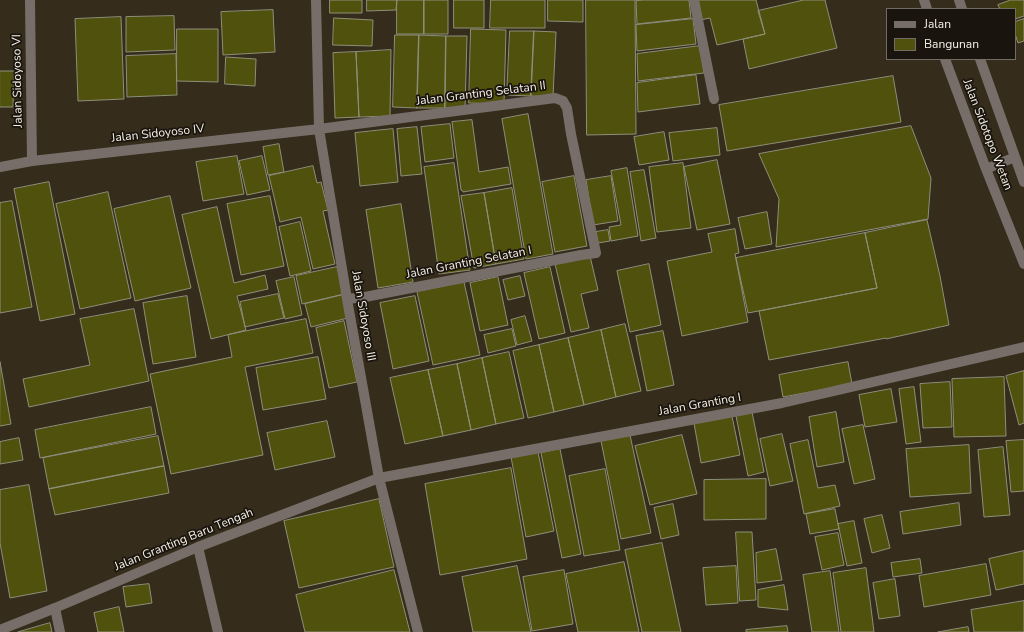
<!DOCTYPE html>
<style>
body{margin:0}
#map{position:relative;width:1024px;height:632px;overflow:hidden;background:#352c1b;font-family:"Nunito Sans",sans-serif}
canvas{display:block}
.legend{position:absolute;left:886px;top:8px;width:130px;height:52px;box-sizing:border-box;background:#19150e;border:1px solid #716d64;margin:0;padding:5px 7px;list-style:none;font-size:12px;color:#f6f1e6}
.legend li{display:flex;align-items:center;gap:8px;height:20px}
.legend b{width:20px;border:1px solid #716d64}
</style>
<div id="map">
<canvas width="1024" height="632"></canvas>
<ul class="legend">
<li><b style="height:5px;background:#776e69"></b>Jalan</li>
<li><b style="height:11px;background:#50510d"></b>Bangunan</li>
</ul>
</div>
<script>
const g = document.querySelector('canvas').getContext('2d');
g.lineJoin = 'round';
function fillPath(path, color) { g.fillStyle = color; g.fill(path, 'evenodd'); }
function stroke(path, color, width, dash) { g.strokeStyle = color; g.lineWidth = width; g.lineCap = dash ? 'butt' : 'round'; g.setLineDash(dash || []); g.stroke(path); }
function write(font, color, halo, rows, align = 'center') {
  g.font = font + ' "Nunito Sans",sans-serif'; g.lineWidth = 3.5; g.setLineDash([]); g.textBaseline = 'middle'; g.strokeStyle = halo; g.fillStyle = color; for (const [text, x, y, turn = 0] of rows) {
    g.save(); g.translate(x, y); g.rotate((+turn || 0) * Math.PI / 180); g.textAlign = isNaN(turn) ? turn : align; if (halo) g.strokeText(text, 0, 0); g.fillText(text, 0, 0); g.restore();
  }
}
const building = new Path2D(`
 M330,0H362V13H330Z
 M367,0H397L396,10L367,11Z
 M397,0H424V34H397Z
 M424,0H448V34H424Z
 M454,0H484V28H454Z
 M491,0H545V28H490Z
 M548,0H583V22L548,21Z
 M586,0H635L636,134L587,135Z
 M645,0H689L691,18L637,24L636,1Z
 M695,0H756L765,34L717,45L710,18L700,20Z
 M804,0H825L837,48L749,69L743,39L765,34L758,11Z
 M1011,0H1024V16L1015,19V9H1000L998,5Z
 M273,10L275,52L223,55L221,12Z
 M174,16L175,50L126,52V17Z
 M121,17L124,99L78,101L75,19Z
 M334,18L373,20L372,46L333,45Z
 M693,19L696,44L637,51L636,25Z
 M1024,19V41L1018,43L1015,34V22Z
 M177,29H218V82L177,81Z
 M471,29L506,30L504,104L469,103Z
 M510,31H534L531,96L507,95Z
 M534,31L556,32L553,97L531,96Z
 M395,35H419L417,108L393,107Z
 M419,35L446,36L445,108H417Z
 M446,36H467L465,109L445,108Z
 M700,46L704,73L638,81L637,54Z
 M391,50L390,116L359,117L356,52Z
 M356,52L359,117L335,118L333,53Z
 M176,54L177,95L127,97L126,56Z
 M226,57L256,59L255,86L225,84Z
 M0,71H14L13,107H0Z
 M696,75L700,104L638,112L637,83Z
 M893,76L901,122L727,151L719,105Z
 M528,114L553,254L526,259L502,119Z
 M472,120L479,172L508,167L511,184L463,192V191L461,190L452,122Z
 M450,124L454,158L425,162L421,127Z
 M911,126L931,178L928,219L776,247L779,199L759,154Z
 M417,127L422,174L401,176L397,129Z
 M717,128L720,155L673,161L669,133Z
 M393,129L398,182L360,186L355,133Z
 M664,132L669,160L639,165L634,137Z
 M279,144L284,172L268,175L263,147Z
 M237,156L244,194L203,201L196,162Z
 M262,156L270,190L247,195L239,161Z
 M717,160L730,224L697,230L684,167Z
 M454,163L470,270L439,274L424,167Z
 M683,163L691,228L657,232L649,167Z
 M313,166L317,183L321,182L328,210L323,211L335,264L313,269L301,217L280,222L269,176Z
 M627,168L638,236L611,241L609,227L621,225L611,171Z
 M644,170L656,238L641,241L630,172Z
 M574,176L587,246L555,252L542,182Z
 M611,176L618,221L593,225L586,180Z
 M49,182L75,314L40,321L14,189Z
 M512,188L524,259L496,264L484,193Z
 M108,192L131,298L80,309L56,204Z
 M484,193L496,264L474,268L461,196Z
 M170,196L191,288L135,301L114,209Z
 M270,196L284,266L241,275L227,204Z
 M12,201L32,307L0,313V203Z
 M401,204L413,282L378,288L366,210Z
 M217,207L234,283L265,275L268,289L237,296L246,330L211,339L182,215Z
 M767,212L772,244L745,249L738,218Z
 M927,220L940,276L949,325L886,339V338L769,360L759,311L877,288L865,233Z
 M300,222L311,271L290,276L279,227Z
 M735,229L739,253L735,254L748,322L682,336L667,261L712,252L708,234Z
 M608,230L610,241L598,243L596,232Z
 M865,233L877,288L748,313L736,258Z
 M590,256L598,290L581,294L589,328L571,332L555,264Z
 M649,264L661,325L630,332L617,271Z
 M337,267L344,294L302,304L296,276Z
 M550,267L565,333L539,339L524,273Z
 M520,276L525,296L508,300L503,280Z
 M294,277L302,315L285,319L276,281Z
 M498,277L508,325L480,331L470,283Z
 M464,282L480,355L433,365L417,292Z
 M278,294L284,318L245,327L240,302Z
 M343,295L348,318L311,327L305,304Z
 M187,296L196,357L153,364L143,303Z
 M415,296L429,361L393,369L380,303Z
 M134,309L149,381L29,407L23,379L90,365L80,319Z
 M525,316L532,341L517,345L511,320Z
 M306,319L313,353L245,367L263,455L171,474L150,374L232,357L228,335Z
 M344,321L357,382L329,388L316,328Z
 M625,324L641,391L616,397L601,330Z
 M512,329L516,346L488,353L484,335Z
 M601,330L616,397L584,405L568,338Z
 M663,331L674,385L647,391L636,336Z
 M568,338L584,405L554,412L539,345Z
 M539,345L554,412L528,418L513,351Z
 M509,352L524,418L496,424L482,358Z
 M318,357L326,399L263,410L256,368Z
 M482,358L496,424L471,430L457,364Z
 M0,362L11,424L0,426Z
 M848,362L852,384L783,397L779,375Z
 M457,364L471,430L443,436L428,370Z
 M428,370L443,436L405,444L390,378Z
 M1024,371V423L1019,425L1006,376Z
 M1004,377L1006,436L954,437L952,379Z
 M950,382L952,427L923,428L920,384Z
 M914,387L921,442L906,444L899,389Z
 M891,389L897,422L865,427L859,395Z
 M151,407L156,434L40,458L35,430Z
 M752,412L764,472L748,476L736,416Z
 M836,412L844,462L817,467L809,417Z
 M732,416L740,455L701,463L694,423Z
 M327,421L335,457L275,470L267,433Z
 M863,425L875,479L854,484L842,429Z
 M782,434L793,481L770,486L760,439Z
 M630,435L651,533L621,539L601,441Z
 M682,435L697,494L650,505L635,446Z
 M158,436L164,466L49,489L43,458Z
 M19,438L23,460L0,464V442Z
 M808,440L818,488L835,485L840,506L804,514L790,444Z
 M1024,440V491L1011,492L1006,441Z
 M969,445L971,493L910,497L906,449Z
 M1003,447L1010,515L984,517L978,450Z
 M560,449L581,554L562,558L541,453Z
 M538,452L554,531L526,537L511,457Z
 M164,466L169,493L55,515L49,489Z
 M511,468L527,559L440,575L425,484Z
 M605,469L620,550L584,556L569,476Z
 M766,479V519L704,520V480Z
 M29,485L47,591L10,598L0,543V490Z
 M379,499L394,567L299,588L284,521Z
 M959,503L961,525L903,534L900,512Z
 M673,504L679,535L661,539L654,508Z
 M835,509L839,529L810,534L806,514Z
 M882,515L890,548L872,553L864,519Z
 M854,521L862,563L847,566L838,524Z
 M736,532H752L756,600L740,601Z
 M838,533L844,565L822,570L815,537Z
 M662,543L681,632H642L625,550Z
 M776,549L782,580L757,583L756,553Z
 M1024,551V584L996,590L989,559Z
 M920,559L922,573L893,577L891,563Z
 M624,562L639,632H578L566,574Z
 M986,564L991,595L924,607L919,576Z
 M517,566L531,632H473L462,577Z
 M736,566L738,603L706,605L703,568Z
 M866,568L874,632H841L833,573Z
 M394,570L410,632H305L296,595Z
 M564,570L573,624L532,631L523,577Z
 M830,571L839,632H812L803,575Z
 M895,579L900,616L879,619L873,583Z
 M149,584L152,603L126,607L123,587Z
 M784,585L788,610L758,607V590Z
 M1024,601V632H974L971,610Z
 M119,607L124,632H98L94,613Z
 M50,623L52,632H18Z
 M787,626L788,632H746V630Z
 M968,627L969,632H938Z`);
fillPath(building, '#50510d');
stroke(building, '#8d8f7a', 1);
stroke(new Path2D(`
 M30,0L32,161
 M316,0L319,129L347,299L379,478L418,632
 M694,0L714,99
 M924,0L927,9
 M959,0L962,9
 M945,59L986,169L1024,264
 M980,59L1024,182
 M0,167L32,161L319,129L555,98L563,101L567,108L571,134L596,253L581,255L365,297L347,299
 M986,169L1015,157
 M198,547L218,632
 M55,608L60,632
 M0,630L55,608L198,547L379,478L782,403L1024,347`), '#776e69', 10);
write('12px', '#f6f1e6', '#19150e', [
 ["Jalan Sidoyoso VI",18,81,-91],
 ["Jalan Granting Selatan II",481,94,-7],
 ["Jalan Sidoyoso IV",158,134,-6],
 ["Jalan Sidotopo Wetan",987,135,69],
 ["Jalan Granting Selatan I",469,263,-11],
 ["Jalan Sidoyoso III",363,316,80],
 ["Jalan Granting I",700,405,-10],
 ["Jalan Granting Baru Tengah",184,540,-22]
]);
</script>
